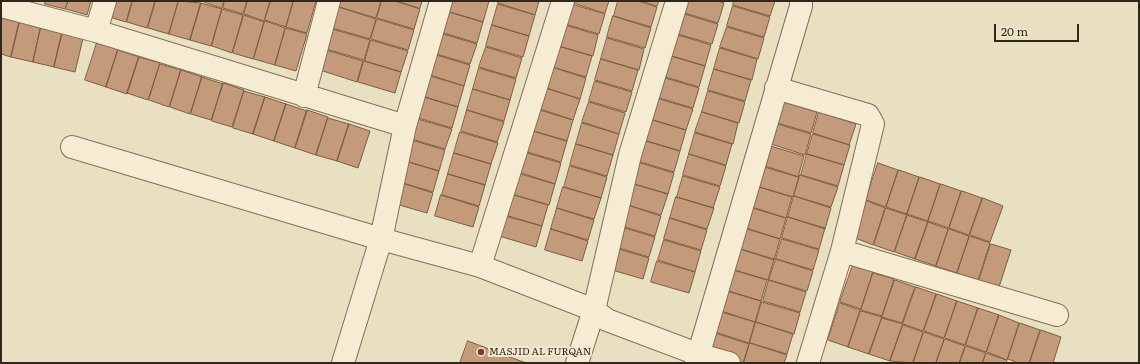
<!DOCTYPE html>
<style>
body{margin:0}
#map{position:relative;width:1140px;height:364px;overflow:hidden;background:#e9dfc1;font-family:Literata,serif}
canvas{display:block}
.frame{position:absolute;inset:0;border:2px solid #31281d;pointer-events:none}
.scale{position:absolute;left:994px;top:24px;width:85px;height:18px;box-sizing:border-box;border:2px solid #31281d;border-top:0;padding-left:5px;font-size:12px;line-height:14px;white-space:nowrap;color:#31281d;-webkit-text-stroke:3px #f1e9cf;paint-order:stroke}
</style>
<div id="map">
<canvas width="1140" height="364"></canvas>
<div class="frame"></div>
<div class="scale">20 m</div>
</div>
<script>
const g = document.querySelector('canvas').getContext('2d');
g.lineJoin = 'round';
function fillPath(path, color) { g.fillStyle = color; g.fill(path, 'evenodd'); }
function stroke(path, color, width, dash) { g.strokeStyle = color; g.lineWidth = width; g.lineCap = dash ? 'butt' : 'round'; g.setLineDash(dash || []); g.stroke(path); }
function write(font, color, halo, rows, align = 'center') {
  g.font = font + ' Literata,serif'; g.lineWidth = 4; g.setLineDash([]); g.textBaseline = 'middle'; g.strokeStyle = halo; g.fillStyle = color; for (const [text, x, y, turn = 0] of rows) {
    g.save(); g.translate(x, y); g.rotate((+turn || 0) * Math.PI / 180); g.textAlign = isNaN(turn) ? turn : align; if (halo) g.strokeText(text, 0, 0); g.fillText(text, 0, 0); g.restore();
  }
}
const building = new Path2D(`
 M45,1H68L65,9L45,4Z
 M68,1H91L87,15L66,9Z
 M110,1H132L126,22L106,16Z
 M133,1H155L147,28L127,22Z
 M156,1H178L169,34L148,28Z
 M179,1L201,3L190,40L169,34Z
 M202,1H224L222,8Z
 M225,1H247L243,14L223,8Z
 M248,1H270L264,21L244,14Z
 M271,1H293L286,27L265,20Z
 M294,1H316L307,33L286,27Z
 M341,1H381L376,18L339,7Z
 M382,1H395L420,9L414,29L377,18Z
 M397,1H422L420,8Z
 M449,1H489L483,22L446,11Z
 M499,1H539L535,15L498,3Z
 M568,1H609L605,13Z
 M618,1H638L657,7L651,27L614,16Z
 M642,1H659L657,6Z
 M684,1H718L724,3L718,23L681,12Z
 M734,1H775L770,16L733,5Z
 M201,3L222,9L211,46L190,40Z
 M568,3L605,14L599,34L561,23Z
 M498,4L535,15L529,36L492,25Z
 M733,6L770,17L764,37L727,26Z
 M339,7L376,19L370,39L332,28Z
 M222,9L243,15L232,53L212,46Z
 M446,11L483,22L477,43L440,32Z
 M681,13L718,24L712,44L674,33Z
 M1,14L20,19L11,57L1,54Z
 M244,15L264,22L253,59L233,53Z
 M613,16L651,28L645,48L607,37Z
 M20,19L41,24L33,62L11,57Z
 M377,19L414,30L408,50L371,39Z
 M265,21L285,28L275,65L254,59Z
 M42,24L63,29L54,67L33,62Z
 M562,24L598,35L593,56L555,45Z
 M492,25L529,36L523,57L486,46Z
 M727,27L764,38L758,59L720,47Z
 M286,28L307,34L296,71L275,65Z
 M63,29L84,34L75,72L54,67Z
 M332,29L370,40L364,60L326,49Z
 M440,33L477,44L470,64L433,53Z
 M675,34L711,45L705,66L668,55Z
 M607,38L644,49L639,70L601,59Z
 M371,40L408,51L401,72L365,61Z
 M97,43L118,49L106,87L85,80Z
 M555,45L592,56L586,77L549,66Z
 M486,47L522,58L516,78L479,67Z
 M720,48L757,59L752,80L714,69Z
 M118,50L139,57L127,94L106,87Z
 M326,50L363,61L357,82L320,70Z
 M433,54L470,65L464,86L427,74Z
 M668,55L705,66L699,87L662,76Z
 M139,57L160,63L148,100L127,93Z
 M601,59L638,70L632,91L595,80Z
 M364,61L401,72L395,93L358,82Z
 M160,64L181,70L169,107L149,100Z
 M549,66L586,78L580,99L543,87Z
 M479,68L516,79L510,100L473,89Z
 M714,69L751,80L745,101L708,90Z
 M181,70L202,77L190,114L170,107Z
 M427,75L464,86L458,107L421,96Z
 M202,77L223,84L211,120L191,114Z
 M662,77L699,88L693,108L656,97Z
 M595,81L632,92L626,112L589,101Z
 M223,83L244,90L232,127L212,121Z
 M543,87L580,99L573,120L537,108Z
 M473,89L510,100L504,121L467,110Z
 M244,91L265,97L253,134L233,128Z
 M708,91L745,102L739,123L702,112Z
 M421,96L458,107L452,128L415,117Z
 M265,97L286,104L274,141L253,134Z
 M656,98L693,109L686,130L650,119Z
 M780,101L817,112L811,133L774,122Z
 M589,102L625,113L619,134L582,122Z
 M286,104L307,111L295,148L274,141Z
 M536,109L573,120L567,141L530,130Z
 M307,110L328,117L316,155L295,148Z
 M467,110L504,122L497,142L461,131Z
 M702,112L738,123L733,144L695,132Z
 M819,112L856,124L849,145L813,133Z
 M328,118L349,124L337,161L316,155Z
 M414,118L452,129L445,149L408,138Z
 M649,119L686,130L680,151L643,140Z
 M582,123L619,134L613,155L576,144Z
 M774,123L811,134L805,155L768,143Z
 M349,124L370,131L358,168L337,161Z
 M530,130L567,141L561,162L524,151Z
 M460,132L498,143L491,164L454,153Z
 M695,133L732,144L726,165L689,154Z
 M813,134L850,145L844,165L807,154Z
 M408,139L445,150L439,171L402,160Z
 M643,140L680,151L674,172L637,161Z
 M576,144L613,155L607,176L570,165Z
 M767,145L804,156L798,177L761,166Z
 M524,152L561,163L555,184L518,172Z
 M454,153L491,164L485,185L448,174Z
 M689,154L726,166L720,186L683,175Z
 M807,154L844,165L838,186L801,175Z
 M402,160L439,171L433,192L396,181Z
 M637,162L674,173L668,194L631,183Z
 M878,163L898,170L886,207L866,200Z
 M762,165L799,177L793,197L756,186Z
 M570,166L607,177L601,198L564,187Z
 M899,170L919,177L907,214L886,207Z
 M517,173L555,184L549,205L511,194Z
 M448,174L485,185L479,206L442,195Z
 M800,175L838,187L831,207L794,196Z
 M683,176L720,187L713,208L677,197Z
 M920,177L940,184L928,221L907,214Z
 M396,181L433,193L427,213L389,202Z
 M630,183L668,194L661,215L624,204Z
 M941,184L961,191L949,228L928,221Z
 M756,186L792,197L786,218L749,206Z
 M563,187L601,198L594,219L557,208Z
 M962,191L982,198L969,235L949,228Z
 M511,194L548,205L542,226L505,215Z
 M441,195L479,207L473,227L435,216Z
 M794,196L831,208L825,229L788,217Z
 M676,197L714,208L707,229L670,218Z
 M983,198L1003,206L990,242L970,235Z
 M865,200L885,208L873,245L853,237Z
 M624,204L661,216L655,236L618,225Z
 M749,207L786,218L780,239L743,227Z
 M557,208L594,220L588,240L551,229Z
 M886,208L907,215L894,252L874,245Z
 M907,215L928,222L915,259L895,252Z
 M505,216L542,226L536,247L499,236Z
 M788,217L825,228L819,249L782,238Z
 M670,218L707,230L701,250L664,239Z
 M928,222L948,229L936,266L915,259Z
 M618,226L655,237L649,257L612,246Z
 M744,228L780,239L774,260L737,248Z
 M551,229L588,241L582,261L545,250Z
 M949,229L969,236L957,273L936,266Z
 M970,236L990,243L978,280L957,273Z
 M782,239L819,250L813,270L776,259Z
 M664,240L701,251L695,272L658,260Z
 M991,244L1011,250L999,287L979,281Z
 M612,247L649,258L643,279L605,268Z
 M737,248L774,259L768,280L731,269Z
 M776,259L813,271L807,291L769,280Z
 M657,261L695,272L689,293L651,282Z
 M853,265L873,272L861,309L840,302Z
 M730,269L767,280L761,301L724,290Z
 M873,273L894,279L882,316L861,310Z
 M769,280L806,292L800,312L763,301Z
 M895,280L915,287L902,323L882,317Z
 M916,287L936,294L923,331L903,324Z
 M725,290L761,301L755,322L718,310Z
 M937,294L957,301L944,338L924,331Z
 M957,301L978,308L965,345L945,338Z
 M762,302L800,313L794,334L756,322Z
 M840,303L860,310L848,347L828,340Z
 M978,308L999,315L986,352L966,345Z
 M718,311L755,322L749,343L712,331Z
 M861,311L882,317L869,354L848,347Z
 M999,315L1019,323L1007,360L987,352Z
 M882,318L903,324L890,361L869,354Z
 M756,322L793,334L787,354L750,343Z
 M1020,323L1040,330L1029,363H1018L1008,359Z
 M903,325L923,332L913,363L890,361Z
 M1041,330L1061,337L1053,363H1030Z
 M712,332L749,344L743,363L706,353Z
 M924,332L944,339L936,363H913Z
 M945,339L965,346L959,363H936Z
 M468,341L526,363H460Z
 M750,343L787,355L784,363H744Z
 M966,346L986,353L982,363H960Z
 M986,353L1007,360L1006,363H983Z`);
fillPath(building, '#c49b7a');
stroke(building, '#7d5c42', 1);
const minor = new Path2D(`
 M1,6L96,31L405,126
 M96,31L105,1
 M776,88L868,115L873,124L842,251L808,363
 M304,96L329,1
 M72,147L381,239L480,266L594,310L607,320L700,355L729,363
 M842,251L1057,315
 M480,266L563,1
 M343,363L381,239L405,126L441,1
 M577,363L594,310L630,155L677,1
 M696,363L801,6V1`);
stroke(minor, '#80705a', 24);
stroke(minor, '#f5ecd3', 22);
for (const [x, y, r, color] of [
 [481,352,4,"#8a3330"]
]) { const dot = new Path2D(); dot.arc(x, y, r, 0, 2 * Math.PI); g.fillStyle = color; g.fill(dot); stroke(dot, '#f1e9cf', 1.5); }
write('10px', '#31281d', '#f1e9cf', [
 ["MASJID AL FURQAN",489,352]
], 'left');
</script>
